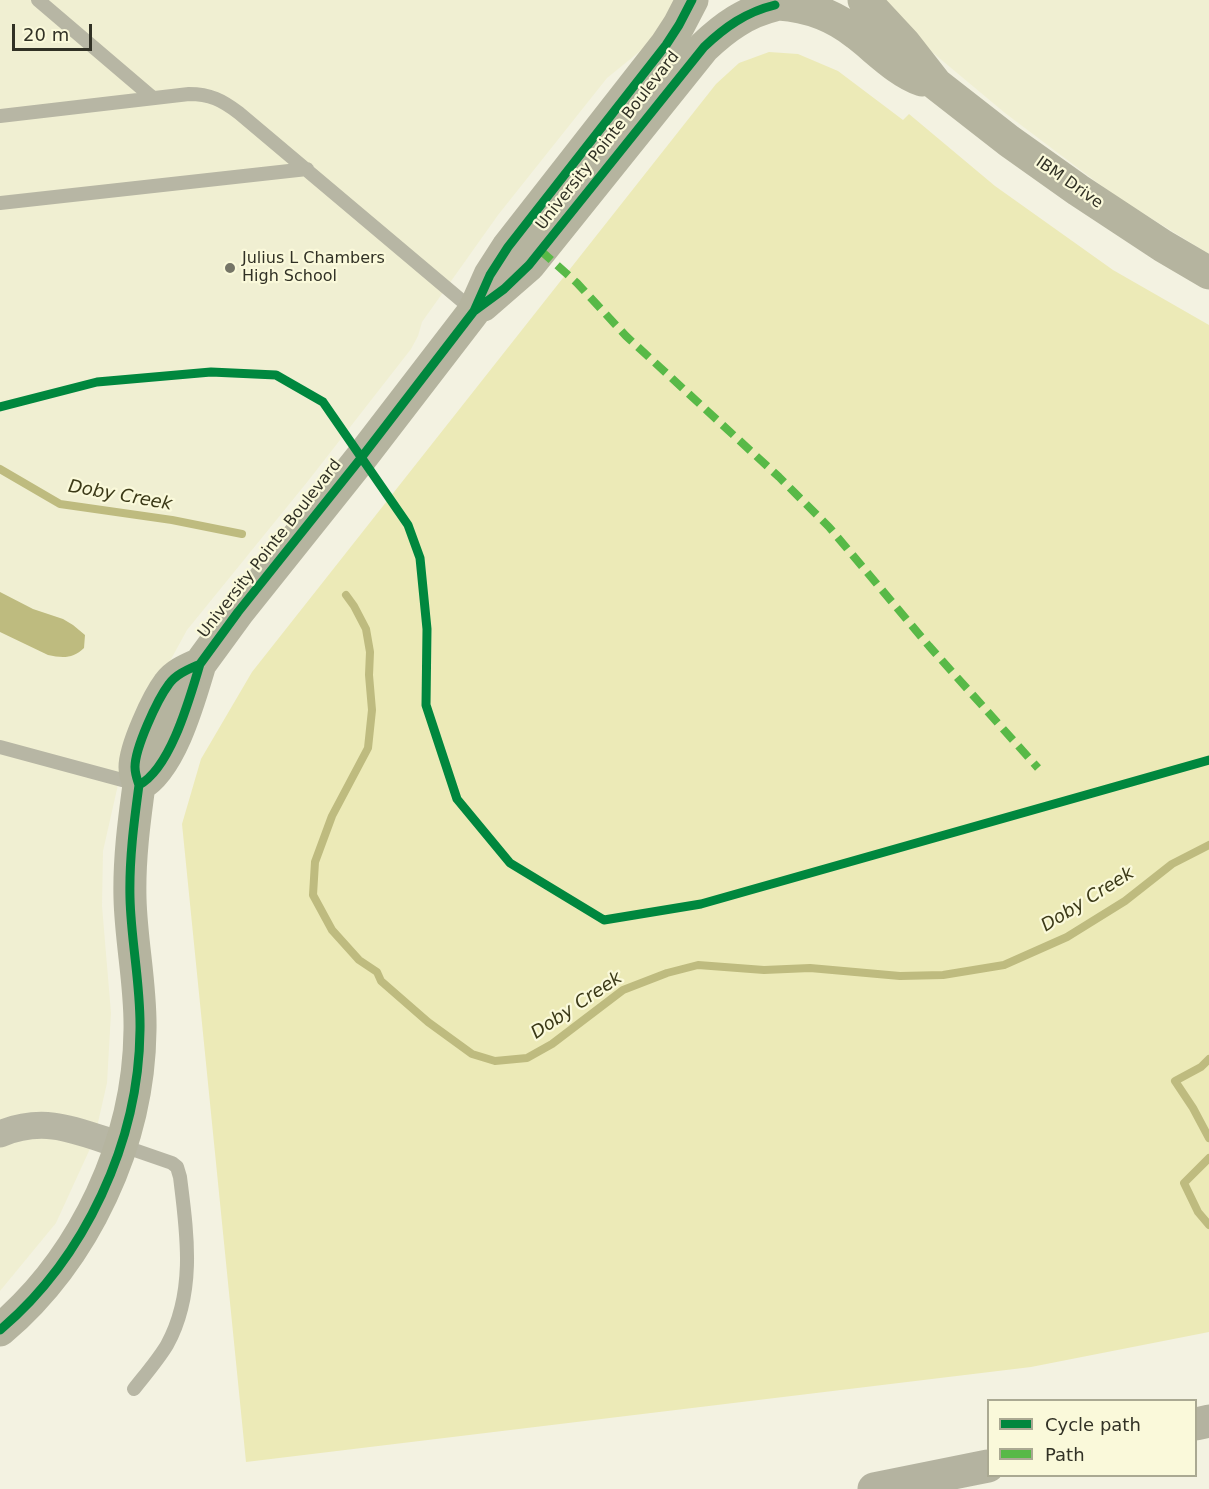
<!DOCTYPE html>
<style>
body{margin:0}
#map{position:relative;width:1209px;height:1489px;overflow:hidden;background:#f3f2e1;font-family:"DejaVu Sans",sans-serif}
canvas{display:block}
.legend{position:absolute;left:987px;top:1399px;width:210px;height:78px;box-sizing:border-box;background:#faf9da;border:2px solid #aaa992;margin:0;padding:8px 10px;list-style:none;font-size:18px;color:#313125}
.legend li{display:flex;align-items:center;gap:12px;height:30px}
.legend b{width:30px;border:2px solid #aaa992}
.scale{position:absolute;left:12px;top:24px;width:80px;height:27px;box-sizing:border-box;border:3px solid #313125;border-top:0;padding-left:8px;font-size:18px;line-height:21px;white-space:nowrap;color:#313125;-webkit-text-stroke:4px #faf9da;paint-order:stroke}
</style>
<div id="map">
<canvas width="1209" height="1489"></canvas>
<ul class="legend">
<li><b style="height:8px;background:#00873e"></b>Cycle path</li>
<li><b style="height:8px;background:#58b947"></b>Path</li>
</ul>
<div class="scale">20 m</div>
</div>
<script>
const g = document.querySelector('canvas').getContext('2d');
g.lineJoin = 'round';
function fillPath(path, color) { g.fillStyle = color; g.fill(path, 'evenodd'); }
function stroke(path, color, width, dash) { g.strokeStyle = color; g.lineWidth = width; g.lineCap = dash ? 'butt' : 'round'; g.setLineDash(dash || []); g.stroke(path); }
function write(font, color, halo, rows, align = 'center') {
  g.font = font + ' "DejaVu Sans",sans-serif'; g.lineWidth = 4.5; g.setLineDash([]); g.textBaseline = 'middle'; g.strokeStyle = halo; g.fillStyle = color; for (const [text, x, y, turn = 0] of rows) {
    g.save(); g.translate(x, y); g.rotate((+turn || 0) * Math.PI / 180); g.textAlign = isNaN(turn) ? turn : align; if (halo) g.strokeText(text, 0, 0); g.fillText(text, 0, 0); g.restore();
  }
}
fillPath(new Path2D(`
 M0,0H681L655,39L607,78L498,215L422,322L418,336L411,349L308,481L187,630L129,736L103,851L102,906L111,1013L107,1083L94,1140L56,1223L0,1291Z
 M879,0H1209V254L1115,196L1005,113L932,52Z`), '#f0efd2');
fillPath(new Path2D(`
 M769,52L798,54L838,71L903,120L909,114L995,186L1113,270L1209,325V1332L1031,1367L246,1462L182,824L201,759L252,672L716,84L739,63Z`), '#eceab7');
fillPath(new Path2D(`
 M0,592L33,609L63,619L73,625L85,635L84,648C73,659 62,658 48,655L0,632Z`), '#bebb7f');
stroke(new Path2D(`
 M0,469L60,504L172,520L242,534
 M346,595L354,606L366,629L370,652L369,675L372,710L368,748L332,816L315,862L313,895L332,930L359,960L377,972L381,981L428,1022L472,1054L495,1061L527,1058L552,1044L623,990L667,973L698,965L764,970L810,968L900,976L943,975L1004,965L1067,937L1125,901L1172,864L1209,845
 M1209,1059L1201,1067L1175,1081L1193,1108L1209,1138
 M1209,1158L1184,1183L1198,1212L1209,1225`), '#bebb7f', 8);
stroke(new Path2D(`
 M38,0L153,98
 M0,116L189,94C210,94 222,100 239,113L474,311
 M0,203L307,169
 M0,747L137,784
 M120,1145L172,1163L177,1167L180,1177C187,1233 196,1292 167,1345C158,1360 145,1375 134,1389`), '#b7b6a4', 14);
stroke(new Path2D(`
 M0,1134C45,1115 77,1131 120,1145`), '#b7b6a4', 27);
stroke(new Path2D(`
 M864,0L904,43L936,84L1009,141L1078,190L1163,246L1209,273
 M779,4C807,6 835,16 857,34C878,50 897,71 922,80
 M483,305L529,265L704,47C725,27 746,12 775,5
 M200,664L238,612L361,458L474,311L490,275L508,247L666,45L679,25L692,0
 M0,1330C85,1258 139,1142 140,1030C141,986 131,942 130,898C129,860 134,822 139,785C137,779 135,774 135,767C135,748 157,700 169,684C176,674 189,669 200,664C190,697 171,768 139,785`), '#b5b49f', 33);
stroke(new Path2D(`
 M1196,1424L1209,1421
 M874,1489L988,1466`), '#b4b3a0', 33);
stroke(new Path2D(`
 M540,250L577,283L626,336L779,477L829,527L929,646L1038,768`), '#58b947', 8, [15, 8]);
stroke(new Path2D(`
 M474,311L504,289L529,265L704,47C725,27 746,12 775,5
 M0,407L97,382L211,372L276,375L323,402L408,525L420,558L427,629L426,705L457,799L510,863L604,920L701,904L1209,760
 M200,664L238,612L361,458L474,311L490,275L508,247L666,45L679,25L692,0
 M0,1330C85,1258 139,1142 140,1030C141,986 131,942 130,898C129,860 134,822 139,785C137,779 135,774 135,767C135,748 157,700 169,684C176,674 189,669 200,664C190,697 171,768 139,785`), '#00873e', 9);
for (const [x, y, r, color] of [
 [230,268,6,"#757567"]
]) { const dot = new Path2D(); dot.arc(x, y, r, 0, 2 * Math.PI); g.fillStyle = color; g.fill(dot); stroke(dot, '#faf9da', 2); }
write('16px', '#313125', '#faf9da', [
 ["University Pointe Boulevard",608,141,-52],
 ["IBM Drive",1069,183,35],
 ["University Pointe Boulevard",270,549,-52]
]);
write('16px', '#313125', '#faf9da', [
 ["Julius L Chambers",242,259],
 ["High School",242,277]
], 'left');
write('italic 18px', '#3b3917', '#faf9da', [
 ["Doby Creek",120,496,10],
 ["Doby Creek",1088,900,-32],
 ["Doby Creek",577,1006,-34]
]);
</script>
